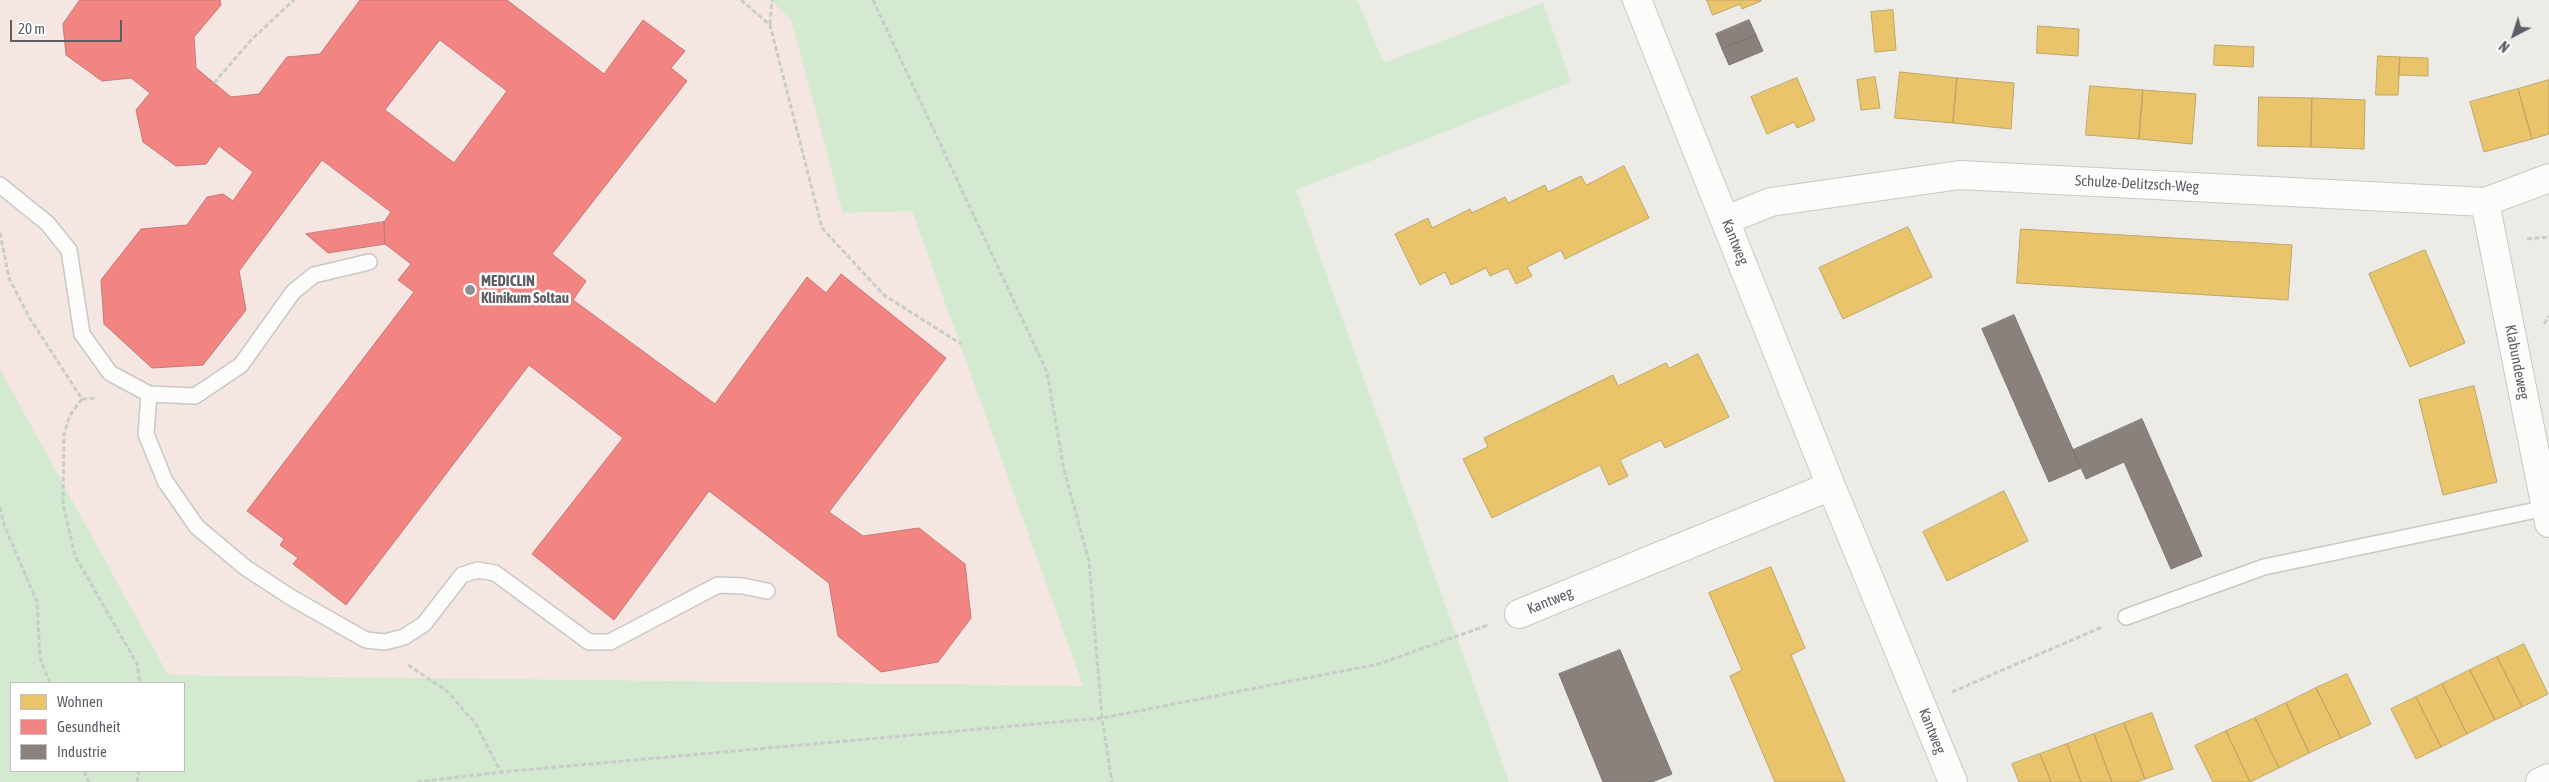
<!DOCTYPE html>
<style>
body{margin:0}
#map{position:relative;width:2549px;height:782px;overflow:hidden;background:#ecebe6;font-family:"Asap Condensed",sans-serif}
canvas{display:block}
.legend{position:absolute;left:10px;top:682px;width:175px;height:90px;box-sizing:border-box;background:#fff;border:1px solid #bdbfc1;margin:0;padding:6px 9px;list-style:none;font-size:15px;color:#5b5f65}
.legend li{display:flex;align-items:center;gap:10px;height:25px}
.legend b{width:25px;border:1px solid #bdbfc1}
.north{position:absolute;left:2489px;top:10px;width:50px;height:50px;-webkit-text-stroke:4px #fff;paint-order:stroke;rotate:220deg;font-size:14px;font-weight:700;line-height:20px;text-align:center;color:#5b5f65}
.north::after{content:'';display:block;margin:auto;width:18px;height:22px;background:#5b5f65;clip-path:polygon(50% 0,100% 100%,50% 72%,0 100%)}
.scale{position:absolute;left:10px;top:20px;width:112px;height:22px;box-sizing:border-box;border:2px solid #5b5f65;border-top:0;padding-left:6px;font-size:15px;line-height:18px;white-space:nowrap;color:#5b5f65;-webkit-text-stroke:4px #fff;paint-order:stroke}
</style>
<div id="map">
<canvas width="2549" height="782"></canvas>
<ul class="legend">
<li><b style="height:14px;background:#e9c46a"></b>Wohnen</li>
<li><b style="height:14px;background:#f28482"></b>Gesundheit</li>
<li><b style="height:14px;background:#8a817c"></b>Industrie</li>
</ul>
<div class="north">N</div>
<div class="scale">20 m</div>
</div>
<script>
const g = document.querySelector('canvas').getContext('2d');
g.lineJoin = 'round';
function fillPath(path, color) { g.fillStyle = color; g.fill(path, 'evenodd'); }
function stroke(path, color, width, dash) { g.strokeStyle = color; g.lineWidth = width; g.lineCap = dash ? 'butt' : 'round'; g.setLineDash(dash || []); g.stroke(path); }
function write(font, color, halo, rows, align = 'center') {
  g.font = font + ' "Asap Condensed",sans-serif'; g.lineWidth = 5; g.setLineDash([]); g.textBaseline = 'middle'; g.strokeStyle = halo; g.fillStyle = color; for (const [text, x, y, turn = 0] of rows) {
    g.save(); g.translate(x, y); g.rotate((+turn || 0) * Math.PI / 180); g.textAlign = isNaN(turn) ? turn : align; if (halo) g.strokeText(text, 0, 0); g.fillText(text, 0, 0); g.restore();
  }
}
fillPath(new Path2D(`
 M0,0H835L1083,686L168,675L0,369Z`), '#f5e6e2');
fillPath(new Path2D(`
 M770,0H1357L1384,63L1543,3L1571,82L1296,190L1509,782H0V369L168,675L1083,686L912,211L843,213L791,19ZM184,683V771H11V683Z`), '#d3e9d0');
const homes = new Path2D(`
 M1707,0H1761V1L1742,9L1740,4L1713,15Z
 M1893,10L1896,50L1875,52L1871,12Z
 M2038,26L2079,29L2078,56L2037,53Z
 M2215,45L2254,47L2253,67L2214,65Z
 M2378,56L2400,57L2398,95H2376Z
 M2400,57L2428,58V76L2399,75Z
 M1900,72L1957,78L1953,123L1895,118Z
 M1875,77L1880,108L1861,110L1857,80Z
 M1797,78L1815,120L1797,128L1794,122L1767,134L1751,97Z
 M1957,78L2014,83L2011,129L1953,123Z
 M2549,80V134L2532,139L2518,89Z
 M2090,86L2143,90L2139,139L2086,135Z
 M2518,89L2532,139L2484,152L2470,102Z
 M2143,90L2196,94L2192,144L2139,139Z
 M2259,97L2312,98L2311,147L2258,146Z
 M2312,98L2365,100L2364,149L2311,147Z
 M1624,166L1649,218L1565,259L1561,250L1527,267L1532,276L1516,284L1508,268L1490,276L1486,268L1451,285L1445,272L1420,285L1395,234L1428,218L1432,228L1470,209L1472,213L1505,197L1508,203L1545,185L1548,192L1581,176L1586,185Z
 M1908,227L1932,277L1843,319L1819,268Z
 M2021,229L2292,245L2288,300L2017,283Z
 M2425,250L2465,343L2410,367L2369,274Z
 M1698,354L1729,417L1665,448L1661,440L1620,460L1628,476L1609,485L1600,465L1492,518L1463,459L1488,447L1484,438L1613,375L1618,386L1666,363L1669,368Z
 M2474,386L2497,482L2443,495L2419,400Z
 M2004,491L2028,541L1947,581L1923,532Z
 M1771,567L1805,648L1791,655L1845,782H1775L1730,676L1742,670L1709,593Z
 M2524,644L2548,694L2522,707L2497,657Z
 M2497,657L2522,707L2495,720L2470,670Z
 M2470,670L2495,720L2467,734L2442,684Z
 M2347,674L2371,724L2341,738L2316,688Z
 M2442,684L2467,734L2441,747L2416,697Z
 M2316,688L2341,738L2309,753L2286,703Z
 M2416,697L2441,747L2416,759L2391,709Z
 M2286,703L2309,753L2279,768L2255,718Z
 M2152,713L2173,769L2145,779L2124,723Z
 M2255,718L2279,768L2250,782L2226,731Z
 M2124,723L2145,779L2136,782H2112L2094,734Z
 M2226,731L2250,782H2213L2195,746Z
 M2094,734L2112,782H2081L2067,744Z
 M2067,744L2081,782H2051L2040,754Z
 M2040,754L2051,782H2019L2012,764Z`);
fillPath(homes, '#e9c46a');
stroke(homes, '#bea668', 1);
const health = new Path2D(`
 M80,0H220L221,5L194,37L196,68L231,97L259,94L287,57L320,54L360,0H507L604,74L643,20L685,51L671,68L687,81L552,254L586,281L573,300L715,404L807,277L826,293L841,274L946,358L829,512L863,536L919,528L965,564L971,618L938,662L881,672L838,636L829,583L709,491L614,620L532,554L623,438L529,365L346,605L293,564L298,558L280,545L284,539L247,511L414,292L398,280L411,264L385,244L384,222L391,212L322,160L239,271L246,310L203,365L152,368L104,324L101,280L141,229L187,225L207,197L223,194L233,201L253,172L219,146L206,164L176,166L143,142L136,110L150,93L131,78L102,81L66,55L63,24ZM440,40L507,91L454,163L385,110Z
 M384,222L385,244L328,253L306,234Z`);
fillPath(health, '#f28482');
stroke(health, '#c57979', 1);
const industry = new Path2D(`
 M1749,20L1756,35L1722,49L1716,34Z
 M1756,35L1763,51L1729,65L1722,49Z
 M2014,315L2081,468L2049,482L1982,329Z
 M2142,419L2202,556L2171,569L2124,462L2086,479L2073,450Z
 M1620,650L1672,774L1652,782H1603L1559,674Z`);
fillPath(industry, '#8a817c');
stroke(industry, '#7c7775', 1);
const lane = new Path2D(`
 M0,185L47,223L69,250L82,334L110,373L149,394L195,396L241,365L293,292L314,275L369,262
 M149,394L146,434L165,481L197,527L246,568L292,598L366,640L385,642L404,637L424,624L462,575L478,570L495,573L589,642H610L718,585L743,586L767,591
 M2126,617L2264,567L2546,508`);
const street = new Path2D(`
 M1637,0L1831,486L1953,782
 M2485,202L2549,523
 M1726,220L1771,202L1960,175L2485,202L2549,178
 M1519,614L1831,486
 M2540,782L2549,778`);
stroke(lane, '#c8c8c7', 18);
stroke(street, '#c8c8c7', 30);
stroke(new Path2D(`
 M741,0L770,25L822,228L884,295L961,344
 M873,0L1047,372L1064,470L1089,561L1102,718L1112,782
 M770,24L772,0
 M214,83L252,39L294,0
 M0,233L9,278L29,317L82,399L97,398
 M2527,239L2549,237
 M2544,324L2549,316
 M82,399L70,415L64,434L63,504L75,556L137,664L140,683
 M0,507L4,525L37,602L40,658L50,683
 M408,665L447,691L475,723L501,772
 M1952,692L2102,627
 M84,771L89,782
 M137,782L139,771
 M417,782L501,772L1102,718L1379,664L1488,625`), '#c8cdca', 3, [5, 2.5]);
stroke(lane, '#fcfcfb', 15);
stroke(street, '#fcfcfb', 28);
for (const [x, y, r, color] of [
 [470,290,6,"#8e9092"]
]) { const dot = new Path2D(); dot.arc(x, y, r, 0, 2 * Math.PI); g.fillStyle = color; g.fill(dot); stroke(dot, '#fff', 2); }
write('15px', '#5b5f65', '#fff', [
 ["Schulze-Delitzsch-Weg",2137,184,3],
 ["Kantweg",1735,242,68],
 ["Klabundeweg",2517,362,79],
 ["Kantweg",1550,601,-22],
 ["Kantweg",1932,731,68]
]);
write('bold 15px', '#5b5f65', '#fff', [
 ["MEDICLIN",481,281],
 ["Klinikum Soltau",481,298]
], 'left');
</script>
